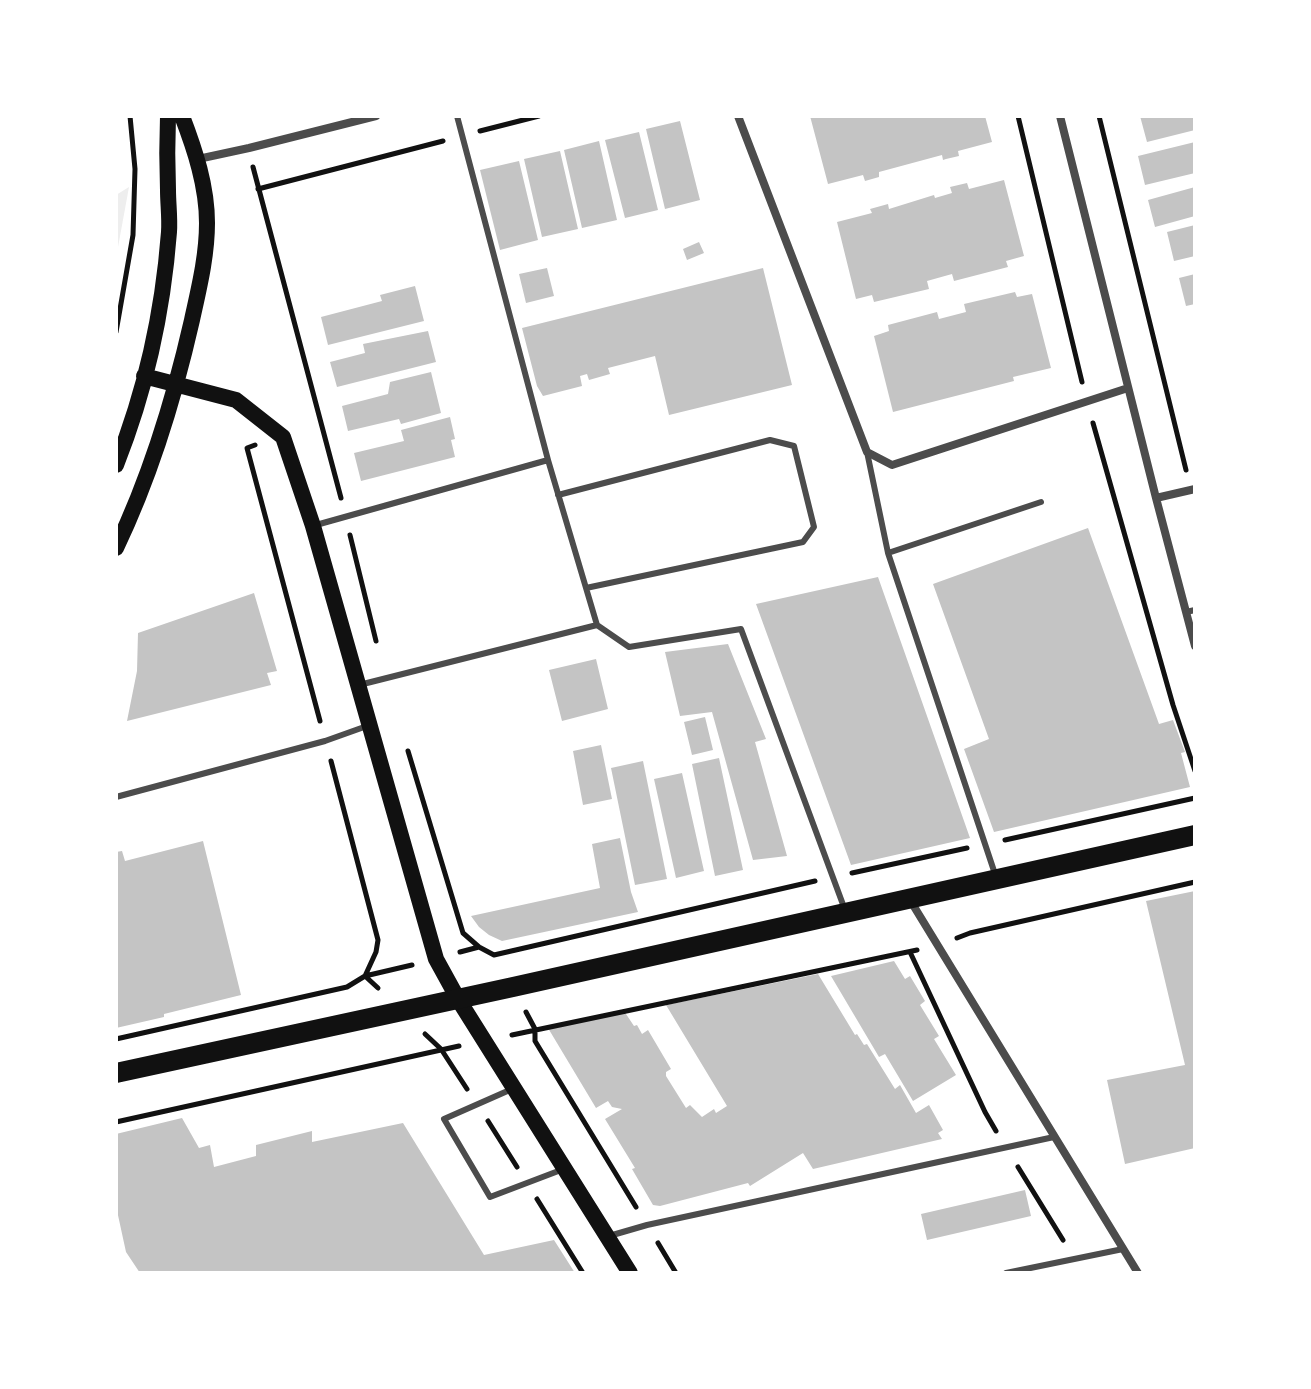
<!DOCTYPE html>
<style>
body{margin:0}
#map{position:relative;width:1311px;height:1389px;overflow:hidden;background:#fff;font-family:"Fira Sans",sans-serif}
canvas{display:block}
.frame{position:absolute;inset:0;border:118px solid #fff;pointer-events:none}
</style>
<div id="map">
<canvas width="1311" height="1389"></canvas>
<div class="frame"></div>
</div>
<script>
const g = document.querySelector('canvas').getContext('2d');
g.lineJoin = 'round';
function fillPath(path, color) { g.fillStyle = color; g.fill(path, 'evenodd'); }
function stroke(path, color, width, dash) { g.strokeStyle = color; g.lineWidth = width; g.lineCap = dash ? 'butt' : 'round'; g.setLineDash(dash || []); g.stroke(path); }
fillPath(new Path2D(`
 M129,187L116,258V195Z`), '#eee');
fillPath(new Path2D(`
 M810,116H985L992,142L958,151L959,156L946,159L943,160L942,155L879,172V177L865,181L863,175L828,184Z
 M1140,116H1195V130L1147,142Z
 M680,121L700,200L665,209L646,129Z
 M639,132L658,210L625,218L605,140Z
 M599,141L617,220L582,228L564,150Z
 M1195,142V173L1145,185L1138,156Z
 M560,151L578,229L542,237L524,159Z
 M519,161L538,240L500,250L480,170Z
 M1004,180L1024,256L1006,261L1008,267L954,281L952,274L927,281L929,289L874,302L872,295L856,299L837,222L872,213L870,209L888,204L889,209L934,195L935,198L952,193L950,187L967,183L969,189Z
 M1195,187V216L1155,227L1148,200Z
 M1195,225V256L1174,261L1167,232Z
 M699,242L704,253L687,260L683,249Z
 M547,268L554,296L526,303L519,274Z
 M763,268L792,385L669,415L655,356L608,368L610,374L589,380L587,374L580,376L582,386L543,396L537,386L522,328Z
 M1195,274V304L1186,306L1179,278Z
 M415,286L424,321L328,345L321,317L382,301L380,295Z
 M1015,292L1017,297L1032,294L1051,368L1013,377L1014,381L893,412L874,336L889,331L888,325L937,312L939,319L966,312L964,304Z
 M428,331L436,362L337,387L330,362L365,353L363,344Z
 M431,372L441,413L401,424L399,419L348,431L342,406L388,394L390,382Z
 M450,417L455,439L451,440L455,457L361,481L354,453L404,441L401,430Z
 M1088,528L1159,724L1173,720L1185,752L1181,753L1190,787L994,832L964,749L989,739L933,584Z
 M878,577L970,838L851,865L756,604Z
 M254,593L277,671L267,673L271,685L127,721L137,671L138,633Z
 M728,644L766,739L755,742L787,856L753,860L712,712L680,716L665,652Z
 M596,659L608,709L562,721L549,670Z
 M705,717L713,750L692,755L684,722Z
 M601,745L612,799L583,805L573,751Z
 M719,758L743,870L715,876L692,764Z
 M643,761L667,879L635,885L611,768Z
 M682,773L704,871L676,878L654,779Z
 M620,838L631,892L638,912L502,941L489,935L479,927L471,916L600,888L592,844Z
 M203,841L241,995L164,1014V1017L116,1028V852L122,851L125,861Z
 M1195,891V1148L1125,1164L1107,1080L1185,1065L1146,901Z
 M894,961L905,979L910,976L925,1001L920,1005L939,1036L934,1039L956,1075L913,1101L885,1054L879,1057L831,976Z
 M818,974L855,1035L857,1034L864,1045L867,1044L895,1089L900,1085L916,1113L929,1105L943,1130L938,1133L942,1139L813,1169L803,1153L750,1186L748,1183L660,1206L653,1205L632,1169L635,1168L605,1119L622,1109L612,1107L608,1101L596,1108L548,1028L624,1011L634,1026L637,1025L642,1034L648,1030L671,1069L666,1072V1076L686,1108L690,1105L702,1117L714,1109L716,1113L727,1106L666,1005Z
 M182,1118L199,1148L210,1145L214,1167L256,1156V1145L312,1131V1142L403,1123L484,1255L554,1240L575,1273H140L126,1252L116,1206V1134Z
 M1025,1190L1031,1216L927,1240L921,1214Z`), '#c4c4c4');
stroke(new Path2D(`
 M1018,116L1082,382
 M1099,116L1186,470
 M480,131L539,116
 M253,167L341,498
 M258,189L443,141
 M116,332L133,235L135,169L130,116
 M1093,423L1173,705L1195,771
 M255,445L247,448L320,721
 M350,535L376,641
 M408,751L463,933L479,947
 M331,761L378,940L376,952L365,976L378,988
 M1005,840L1195,798
 M852,873L967,848
 M957,938L970,933L1195,882
 M460,952L479,947L494,955L815,881
 M910,952L985,1112L996,1131
 M526,1012L535,1029V1041L636,1207
 M425,1034L441,1049L467,1089
 M512,1035L917,950
 M116,1039L347,987L365,976L412,965
 M488,1121L517,1167
 M116,1122L459,1046
 M1018,1167L1063,1240
 M537,1199L583,1273
 M658,1243L676,1273`), '#111', 5);
stroke(new Path2D(`
 M867,452L888,553L996,877
 M558,495L770,440L794,446L814,527L803,542L586,588
 M316,525L548,460L457,116
 M888,553L1041,502
 M1186,612L1195,610
 M597,625L629,647L741,629L845,910
 M359,685L597,625L548,460
 M116,797L325,741L367,726
 M512,1089L444,1119L490,1197L561,1170
 M609,1236L647,1225L1054,1137
 M1006,1273L1123,1249`), '#4c4c4c', 6);
stroke(new Path2D(`
 M738,116L867,452L892,465L1128,388
 M1060,116L1156,498L1195,646
 M198,159L249,148L376,116
 M1156,498L1195,489
 M910,900L1138,1273`), '#4c4c4c', 8);
stroke(new Path2D(`
 M144,376L236,400L283,437L313,526L436,959L458,999L630,1273
 M116,465C145,392 163,311 169,232C170,218 168,204 168,190C167,165 167,141 168,116
 M116,548C151,475 174,399 192,320C199,288 207,256 207,223C207,186 195,150 182,116`), '#111', 16);
stroke(new Path2D(`
 M116,1073L513,987L1195,835`), '#111', 20);
</script>
